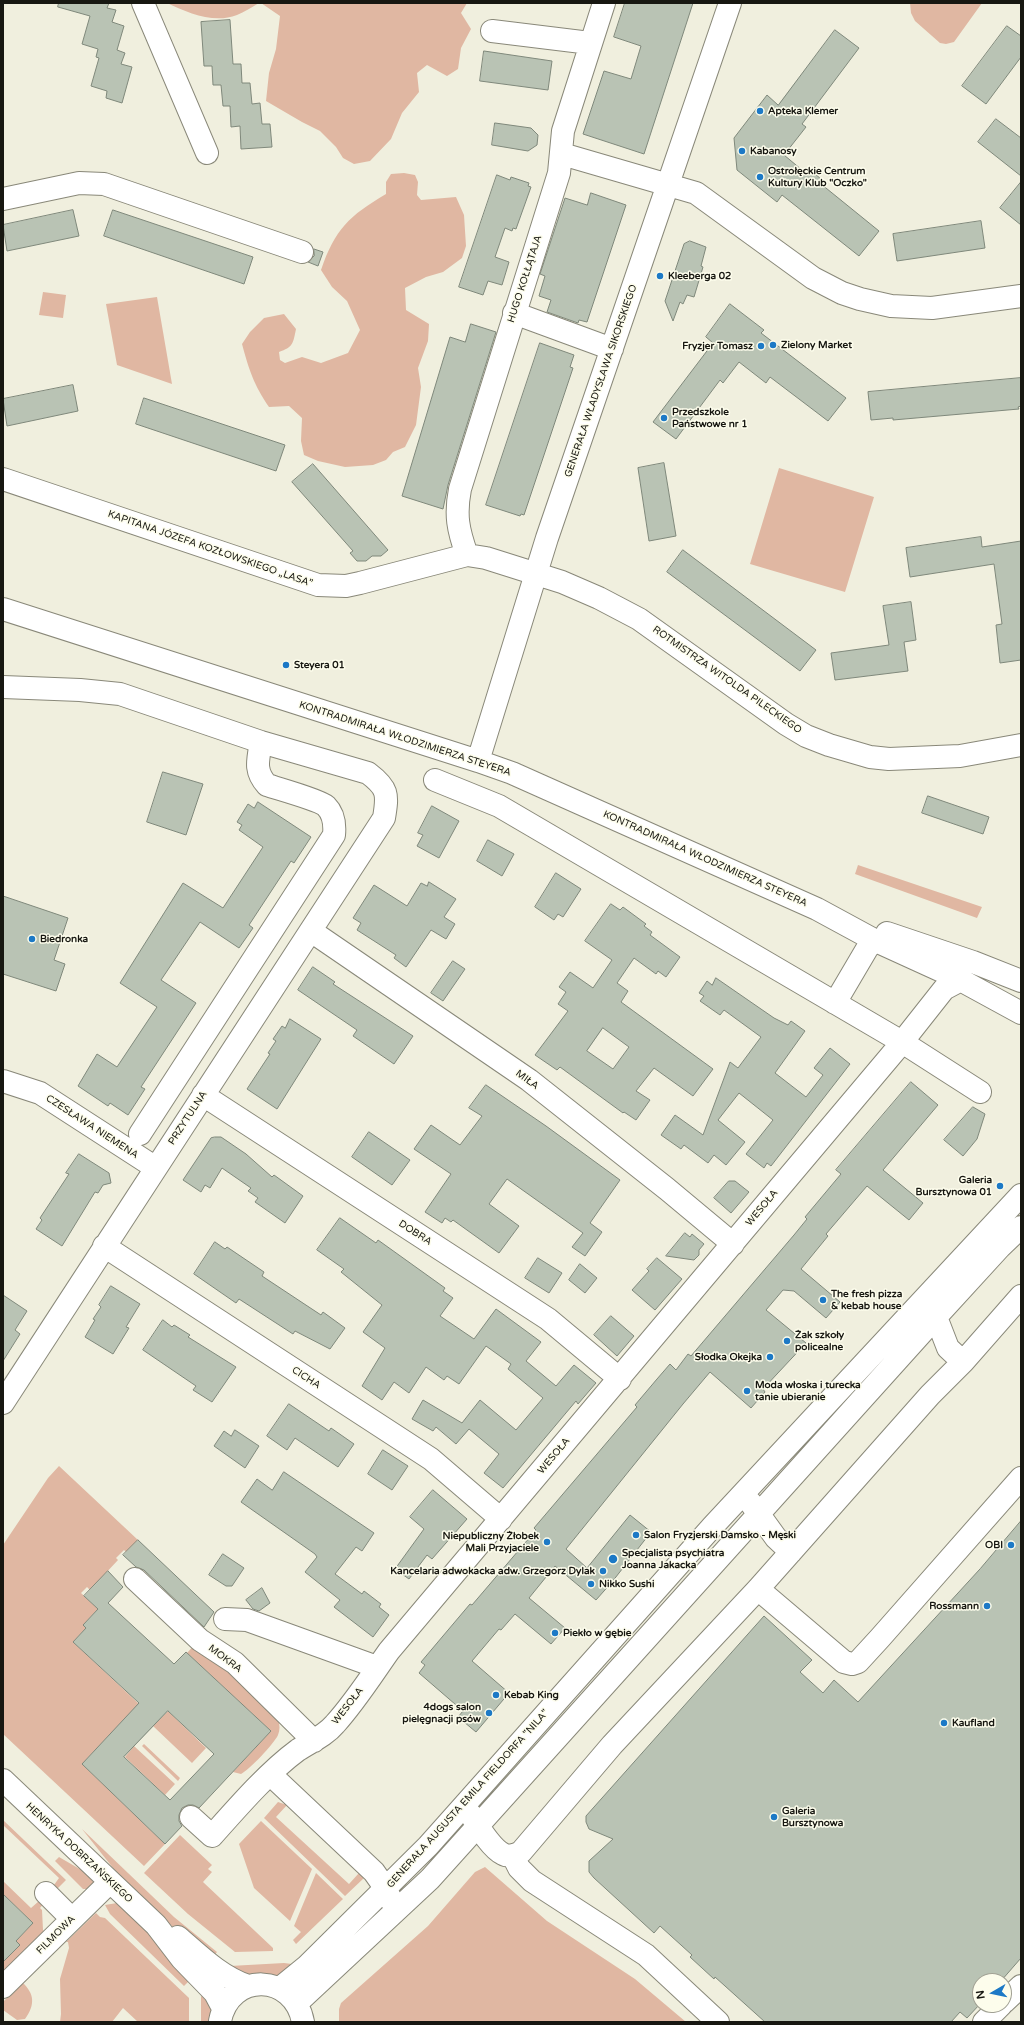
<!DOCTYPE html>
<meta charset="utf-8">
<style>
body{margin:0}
#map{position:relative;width:1024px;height:2025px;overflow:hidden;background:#f0efde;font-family:"Varela Round",sans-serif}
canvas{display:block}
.frame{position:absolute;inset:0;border:4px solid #171711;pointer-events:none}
.north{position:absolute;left:972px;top:1973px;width:40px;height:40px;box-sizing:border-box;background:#fdfdec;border:1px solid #a1a194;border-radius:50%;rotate:261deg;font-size:11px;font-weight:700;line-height:16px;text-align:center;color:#171711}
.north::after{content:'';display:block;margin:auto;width:14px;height:18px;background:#1c79c6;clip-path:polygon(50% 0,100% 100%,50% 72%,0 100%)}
</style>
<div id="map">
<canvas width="1024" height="2025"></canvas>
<div class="frame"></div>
<div class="north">N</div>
</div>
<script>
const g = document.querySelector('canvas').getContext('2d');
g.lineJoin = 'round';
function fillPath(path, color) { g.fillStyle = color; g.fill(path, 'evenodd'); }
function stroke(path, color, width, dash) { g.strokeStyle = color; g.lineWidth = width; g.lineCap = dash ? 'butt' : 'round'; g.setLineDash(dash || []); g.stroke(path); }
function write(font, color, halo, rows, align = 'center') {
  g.font = font + ' "Varela Round",sans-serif'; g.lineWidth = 3; g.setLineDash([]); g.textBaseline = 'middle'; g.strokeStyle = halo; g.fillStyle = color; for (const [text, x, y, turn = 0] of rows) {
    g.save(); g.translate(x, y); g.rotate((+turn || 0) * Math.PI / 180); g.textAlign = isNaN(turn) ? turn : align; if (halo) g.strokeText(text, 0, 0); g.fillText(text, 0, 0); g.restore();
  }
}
fillPath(new Path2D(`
 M167,3H259C252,7 244,12 237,15C214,24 188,13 167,3Z
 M261,3H467L461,13L471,29L461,48L458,69L447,76L427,65L417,73L419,92L402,113L391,139L370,161L354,164L343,158L336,147L320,131L302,122L266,101L269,73L276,49L280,16Z
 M910,3H982L954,42L946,44L940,43L915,21L911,13Z
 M404,173L415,175L418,182L417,195L421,200L456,197L464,215L466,246L462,258L443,272L426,277L405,288L406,310L429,324L428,341L418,368L421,387L416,425L405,447L393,452L386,460L373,465L345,467L318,461L304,455L301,441L302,418L289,406L269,407C254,385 249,370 242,344L250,332L264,318L284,314L296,329C293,344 293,347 279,352L280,360L285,363L302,357L321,363L348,353L360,330L347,301L332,287L321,270C335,229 349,216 386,194V182L391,174Z
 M43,292L66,295L63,318L39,315Z
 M157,297L172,384L117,365L106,304Z
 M779,468L874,497L845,592L750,564Z
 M858,865L982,907L977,918L855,874Z
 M59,1466L138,1540L126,1552L124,1550L116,1558L118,1560L90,1590L87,1587L81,1593L98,1609L83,1625L86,1628L73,1642L139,1704L82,1764L165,1844L144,1866L3,1734V1545L48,1478Z
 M197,1642L278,1720C280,1725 280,1730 278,1735C274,1744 249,1770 241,1774L233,1772L271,1731L187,1653Z
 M168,1711L206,1748L192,1763L153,1726Z
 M144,1744L180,1778L178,1781L142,1746Z
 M134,1746L175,1784L165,1795L125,1757Z
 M278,1802L287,1805L276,1817L349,1884L359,1873L364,1878L345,1896L264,1818Z
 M3,1820L66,1880L54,1892V1885L59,1878L3,1825Z
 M261,1821L312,1869L290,1921L254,1888L239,1844Z
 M82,1829L174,1917L217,1952L212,1958L175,1929L121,1878Z
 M180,1835L212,1865L208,1869L212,1872L203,1882L273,1948V1951L235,1952L188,1914L144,1873Z
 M59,1857L90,1875L94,1884L88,1889H83L55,1861Z
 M485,1867L547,1921L635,1979L686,2022H339V2009L341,2003L428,1926L475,1872Z
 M316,1873L343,1899L296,1944L293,1940L301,1932L294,1926Z
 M3,1881L31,1908L39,1901L45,1902L40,1908L42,1910L43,1930L48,1935L3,1977V1962L20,1945L16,1941L33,1923L3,1894Z
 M117,1903L126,1910L192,1978L184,1986L110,1914L105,1905Z
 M96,1913L100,1917L105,1918L189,1998V2022H138L123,2008L112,2022H60L61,2014L60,1979L69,1948L68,1942H66Z
 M284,1963L292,1964L283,1976L246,1977L230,1966Z
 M22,1982C35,1994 35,2005 25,2019L17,2020L3,2010V2002Z
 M204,1990L212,2011V2022H201V1997Z`), '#e0b7a2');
const building = new Path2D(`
 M59,3H109L107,8L116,10L112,22L124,26L117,50L125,53L121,64L132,67L122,103L106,98L107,91L91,86L99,58L96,57L98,49L82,44L90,16L58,7Z
 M625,3H693L644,154L583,134L604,71L631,79L641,46L614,37Z
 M230,20L233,64H241L242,83H250L252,104L260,103L262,124H270L272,147L241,149L240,126L231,127L230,106H223L221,85H213L212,66H204L201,22Z
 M1007,26L1021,36V57L986,104L962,86Z
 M835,30L859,48L802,124L806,127L784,155L808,175L812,171L823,181L821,184L879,231L859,256L782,195L777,202L737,170L734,138L767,95L778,105Z
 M484,51L552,61L548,90L480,81Z
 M996,119L1021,138V176L978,142Z
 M495,123L531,128L538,135L537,145L528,151L492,145Z
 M497,175L510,180L511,177L529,183L528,186L531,187L516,229L513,228L512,231L505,228L495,257L509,262L502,285L488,281L483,295L459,287Z
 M1021,182V225L1000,208Z
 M591,193L626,205L587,322L579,320L578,323L547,312L551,300L539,296L545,276L540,274L565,198L587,205Z
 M73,210L79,236L7,251L3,225Z
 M113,210L253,257L244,284L104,236Z
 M981,221L985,248L897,261L893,234Z
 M690,241L706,247L701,266L703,267L694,297L687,295L683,304L680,302L673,321L665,301L684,244Z
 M314,249L323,252L318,266L308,262L314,256Z
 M730,304L764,330L761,333L846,398L828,421L770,377L766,383L739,362L723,383L720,380L676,439L653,422L713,343L706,337Z
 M471,324L496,332L448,485L443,509L402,496L450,337L465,342Z
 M540,343L574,355L570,367L573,368L524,515L521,514L520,516L486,505Z
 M1021,378V406L1018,407L1019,409L893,420V418L871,420L868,392Z
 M73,385L78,411L7,426L3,399Z
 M144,398L285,445L276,471L136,424Z
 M664,463L676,536L649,541L638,468Z
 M313,464L388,550L381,556H372L366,561H357L350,553L353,551L292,482Z
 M981,537L982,547L1021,541V660L1000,663L996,625L1002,624L994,564L910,577L906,548Z
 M683,550L816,650L800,671L667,572Z
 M911,602L916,640L904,642L908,671L835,680L831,653L889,645L883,606Z
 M163,772L203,784L186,835L147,822Z
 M928,796L989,817L983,834L922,813Z
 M258,802L311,837L294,863L291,861L249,925L253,928L239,948L200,922L161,980L196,1003L141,1087L145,1089L128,1115L110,1103L108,1106L78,1086L97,1054L117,1067L157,1007L120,983L183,883L223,908L263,847L239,830L242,825L237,822L248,804L254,808Z
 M432,806L459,821L439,858L417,846L423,835L418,833Z
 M488,840L514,854L502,876L477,861Z
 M556,873L581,889L563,917L558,914L554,920L535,907Z
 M429,882L456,899L444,917L455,924L446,939L431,930L406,967L394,958L396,955L357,930L361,923L353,918L374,885L407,906L421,883L427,886Z
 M3,896L68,918L54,960L65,964L56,991L3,974Z
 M611,904L620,910L623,907L646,924L644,926L652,932L650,935L680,957L666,977L658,971L656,974L634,958L617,983L628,991L621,1002L713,1069L693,1096L654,1068L636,1091L650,1100L636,1120L624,1112L623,1113L560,1067L557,1070L535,1055L568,1011L558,1004L566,992L559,987L570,972L593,988L612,960L585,941ZM603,1028L629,1047L613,1069L587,1051Z
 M453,961L465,969L443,1001L431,993Z
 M313,967L335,982L333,984L413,1036L394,1064L353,1036L357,1030L298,990Z
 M716,978L774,1018L788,1025L791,1021L805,1031L775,1073L806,1097L823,1075L814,1068L830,1048L850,1064L771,1166L767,1163L764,1168L746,1154L773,1120L739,1093L718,1120L745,1142L726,1165L714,1155L708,1163L684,1145L681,1149L661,1135L675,1115L703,1135L730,1062L738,1068L761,1037L724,1010L720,1015L700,1001L704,996L699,993L707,981L712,985Z
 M290,1019L321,1039L277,1109L247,1089L270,1054L268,1053L276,1041L273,1039L282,1026L285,1028Z
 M911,1082L938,1105L883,1170L923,1203L909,1220L867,1186L826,1234L828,1236L801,1269L840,1302L826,1318L794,1291L783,1290L766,1310L806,1343L763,1389L765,1392L751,1408L710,1372L683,1404L566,1549L587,1568L630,1515L651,1532L612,1582L596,1600L555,1566L529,1598L565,1628L551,1644L515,1614L501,1630L499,1629L472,1661L509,1693L476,1732L458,1717L463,1711L419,1673L425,1665L421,1662L470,1604L472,1605L536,1530L534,1528L637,1407L635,1405L657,1379L670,1364L676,1370L688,1354L691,1356L794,1235L807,1219L805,1217L841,1174L836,1170Z
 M486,1085L546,1126L620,1180L590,1223L602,1232L585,1256L572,1247L583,1233L507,1179L489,1204L519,1226L499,1253L453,1220L451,1222L445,1218L442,1223L425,1212L451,1174L414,1149L431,1125L460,1145L482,1116L469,1108Z
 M973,1107L985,1114L977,1139L963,1156L944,1140Z
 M369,1132L410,1160L392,1185L352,1157Z
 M215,1137H221L246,1154L272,1177L274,1175L303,1196L285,1223L255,1202L258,1198L248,1191L251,1188L222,1168L210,1188L205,1185L201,1192L183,1180L211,1138Z
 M79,1154L109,1173L111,1183L103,1185L98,1193L95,1192L62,1246L36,1229L42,1220L40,1218L69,1174L66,1173Z
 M729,1181H735L749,1192L731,1213L714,1198Z
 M340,1218L376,1243L378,1240L445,1288L443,1291L453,1298L440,1316L474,1339L496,1309L541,1342L526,1361L556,1386L574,1365L596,1383L578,1404L576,1401L503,1488L484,1473L499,1454L469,1429L456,1444L436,1427L433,1431L412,1419L423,1400L462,1423L480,1400L516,1430L543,1398L508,1369L511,1364L486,1346L459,1384L447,1376L444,1380L426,1367L409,1393L394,1382L382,1400L362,1386L385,1348L363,1332L382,1305L341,1272L344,1269L317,1250Z
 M685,1233L690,1237L692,1234L704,1244L699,1250V1255L694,1260L666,1256Z
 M215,1242L225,1249L227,1247L264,1272L262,1276L321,1315L323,1312L345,1328L330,1349L295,1331L293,1334L239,1299L236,1303L194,1274Z
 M538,1258L562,1273L549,1293L525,1278Z
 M657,1258L682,1279L655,1310L632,1290L649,1271L647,1269Z
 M580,1264L597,1278L585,1293L569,1280Z
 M111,1286L140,1304L126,1327L129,1328L113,1354L85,1337L95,1320L93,1319L101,1307L99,1305Z
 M3,1295L27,1311L15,1330L20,1334L3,1361Z
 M611,1316L634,1336L617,1356L594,1335Z
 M163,1320L172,1327L174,1325L190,1335L188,1337L236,1367L212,1402L193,1390L196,1386L143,1350Z
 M289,1404L329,1431L331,1428L354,1444L338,1467L295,1438L287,1450L267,1436Z
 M235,1430L259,1446L245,1468L214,1446L224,1431L231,1436Z
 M383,1450L408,1466L392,1490L368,1474Z
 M284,1472L374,1533L362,1551L356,1547L335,1574L362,1594L364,1591L381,1604L379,1607L389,1615L373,1637L334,1607L340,1600L305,1572L317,1557L315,1554L241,1502L257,1479L272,1490Z
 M433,1490L467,1519L432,1559L427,1555L409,1579L395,1569L424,1529L410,1517Z
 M1021,1521V1958L1001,1981H980V2004L967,2018L960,2012L951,2022H765L715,1977L714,1979L690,1957L692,1955L660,1926L654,1933L594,1878L589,1872V1861L613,1839L589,1829L586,1822V1816L764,1616L812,1660L800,1672L823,1693L834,1680L858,1702L980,1569Z
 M138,1540L214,1612L204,1627L144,1570L136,1567L123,1555Z
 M223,1554L244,1568L232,1586H226L209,1575Z
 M108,1571L123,1587L108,1603L174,1664L186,1652L271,1731L199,1808L193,1805H188L182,1808L179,1815V1821L182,1826L165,1844L82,1764L139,1703L73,1642L86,1628L83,1625L98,1609L84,1596ZM168,1711L214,1754L170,1800L124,1757Z
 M262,1588L270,1603L259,1611L253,1609L246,1600Z
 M3,1894L33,1923L16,1941L20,1945L3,1962Z`);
fillPath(building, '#b9c3b4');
stroke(building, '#7f887b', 1);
const minor = new Path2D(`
 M143,3L207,153
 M492,31L590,43
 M562,154L696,193L813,278L842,293L860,299L891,306L932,308L1021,296
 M3,199L79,183L104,184L302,252
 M514,313L612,349
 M3,479L318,585L346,586L360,583L467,555L486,558L562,582L599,598L639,619L786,724L806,736L829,745L870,757L889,759L960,756L1021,745
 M467,555C458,530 455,515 460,489L559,173L563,131L604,3
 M3,609L478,761L512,773L817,909L876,941L955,977L1021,1013
 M3,687L80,690L120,694L261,742L368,773C388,788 388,794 384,818L3,1403
 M478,761L547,538L730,3
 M435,780L499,806L902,1042L980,1092
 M311,931L529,1080L667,1189L733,1244
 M887,933L973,962L1021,981
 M835,1003L868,947L876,941L888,937
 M3,1081L40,1093L156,1168
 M203,1095L548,1319L620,1379
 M140,1134L334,835C335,825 334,814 326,806C319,800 279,789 267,785C254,771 258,760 261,742
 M104,1246L431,1459L501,1519
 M936,1317L948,1348L963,1362
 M750,1502L776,1538L791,1552
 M135,1579L200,1640L235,1663L314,1741
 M758,1589L844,1662L852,1664L858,1662L880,1638L1021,1478
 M225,1619L247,1620L377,1667
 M271,1775L374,1872L386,1889L392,1902
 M3,1780L156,1925L182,1959L215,1993L223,2008
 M471,1815C478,1826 491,1848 503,1854C508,1857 515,1855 521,1852L612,1745L758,1589L930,1395L963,1362L1021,1296
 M191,1817L212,1836C237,1808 268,1772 298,1750C310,1742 325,1736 335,1724C355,1702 372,1675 389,1651L899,1046L944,989L961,980
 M513,1856L519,1868L532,1881L646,1955L718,2022
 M46,1893L72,1919
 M178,1937C200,1956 221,1977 248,1986
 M3,1987L110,1882
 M280,1988L307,1966L428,1846L712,1527L1021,1195
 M1004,2002L1021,1986
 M297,2003L430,1879L936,1317L1000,1247L1021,1227
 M220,2021C230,1971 294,1973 303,2022
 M984,2022L1001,2005`);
stroke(minor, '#898879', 24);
stroke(minor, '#fff', 22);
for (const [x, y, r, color] of [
 [760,111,4,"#1c79c6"],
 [742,151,4,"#1c79c6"],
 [760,177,4,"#1c79c6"],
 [660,276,4,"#1c79c6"],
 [773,345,4,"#1c79c6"],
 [761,346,4,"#1c79c6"],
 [664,418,4,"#1c79c6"],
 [286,665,4,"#1c79c6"],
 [32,939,4,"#1c79c6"],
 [1000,1186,4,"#1c79c6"],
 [823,1300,4,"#1c79c6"],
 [787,1341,4,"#1c79c6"],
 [770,1357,4,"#1c79c6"],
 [747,1391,4,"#1c79c6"],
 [636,1535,4,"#1c79c6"],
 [547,1542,4,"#1c79c6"],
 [1011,1545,4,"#1c79c6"],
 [613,1559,5,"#1c79c6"],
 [603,1571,4,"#1c79c6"],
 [591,1584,4,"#1c79c6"],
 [987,1606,4,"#1c79c6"],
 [555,1633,4,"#1c79c6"],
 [496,1695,4,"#1c79c6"],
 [489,1713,4,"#1c79c6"],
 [944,1723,4,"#1c79c6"],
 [774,1817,4,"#1c79c6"]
]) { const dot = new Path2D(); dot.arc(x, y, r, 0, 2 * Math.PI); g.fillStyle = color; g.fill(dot); stroke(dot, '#fdfdec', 1.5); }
write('bold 10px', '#171711', '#fdfdec', [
 ["Apteka Klemer",768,111],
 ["Kabanosy",750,151],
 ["Ostrołęckie Centrum",768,171],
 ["Kultury Klub \"Oczko\"",768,183],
 ["Kleeberga 02",668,276],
 ["Zielony Market",781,345],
 ["Fryzjer Tomasz",753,346,"right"],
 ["Przedszkole",672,412],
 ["Państwowe nr 1",672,424],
 ["Steyera 01",294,665],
 ["Biedronka",40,939],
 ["Galeria",992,1180,"right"],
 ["Bursztynowa 01",992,1192,"right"],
 ["The fresh pizza",831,1294],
 ["& kebab house",831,1306],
 ["Żak szkoły",795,1335],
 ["policealne",795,1347],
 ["Słodka Okejka",762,1357,"right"],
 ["Moda włoska i turecka",755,1385],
 ["tanie ubieranie",755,1397],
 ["Salon Fryzjerski Damsko - Męski",644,1535],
 ["Niepubliczny Żłobek",539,1536,"right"],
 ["Mali Przyjaciele",539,1548,"right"],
 ["OBI",1003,1545,"right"],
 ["Specjalista psychiatra",622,1553],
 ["Joanna Jakacka",622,1565],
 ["Kancelaria adwokacka adw. Grzegorz Dylak",595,1571,"right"],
 ["Nikko Sushi",599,1584],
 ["Rossmann",979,1606,"right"],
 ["Piekło w gębie",563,1633],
 ["Kebab King",504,1695],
 ["4dogs salon",481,1707,"right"],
 ["pielęgnacji psów",481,1719,"right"],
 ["Kaufland",952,1723],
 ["Galeria",782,1811],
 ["Bursztynowa",782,1823]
], 'left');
write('10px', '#171711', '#fdfdec', [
 ["HUGO KOŁŁĄTAJA",525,279,-72],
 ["GENERAŁA WŁADYSŁAWA SIKORSKIEGO",601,381,-71],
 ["KAPITANA JÓZEFA KOZŁOWSKIEGO „LASA”",210,549,19],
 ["ROTMISTRZA WITOLDA PILECKIEGO",727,680,35],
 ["KONTRADMIRAŁA WŁODZIMIERZA STEYERA",405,739,18],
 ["KONTRADMIRAŁA WŁODZIMIERZA STEYERA",705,859,24],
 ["MIŁA",527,1080,36],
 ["PRZYTULNA",188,1118,-57],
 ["CZESŁAWA NIEMENA",92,1127,33],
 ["WESOŁA",762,1208,-50],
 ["DOBRA",415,1233,33],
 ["CICHA",306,1378,33],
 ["WESOŁA",554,1456,-50],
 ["MOKRA",225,1659,37],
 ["WESOŁA",348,1706,-52],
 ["GENERAŁA AUGUSTA EMILA FIELDORFA \"NILA\"",468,1799,-48],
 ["HENRYKA DOBRZAŃSKIEGO",79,1853,43],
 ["FILMOWA",56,1935,-45]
]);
</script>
